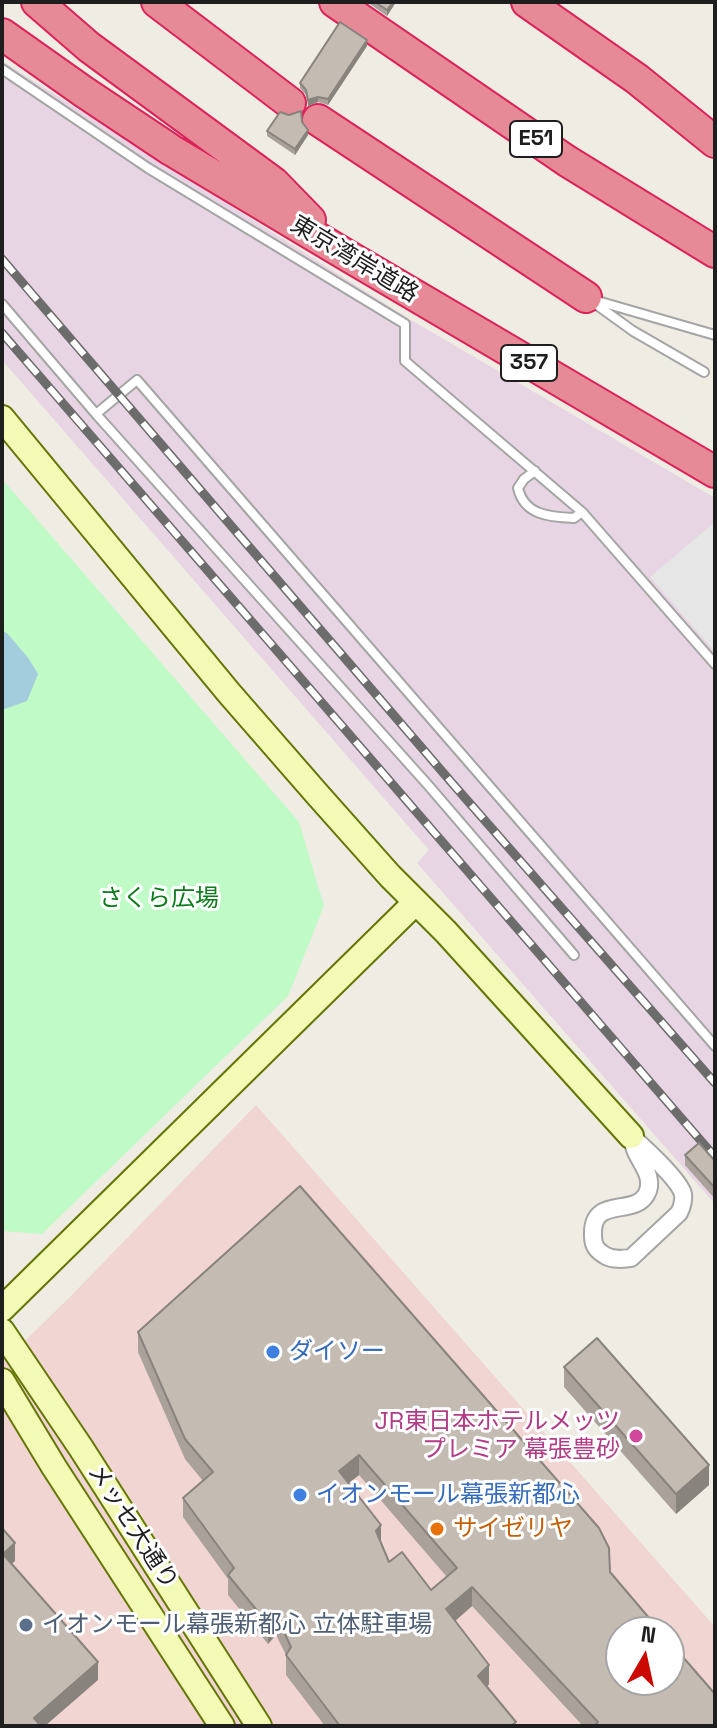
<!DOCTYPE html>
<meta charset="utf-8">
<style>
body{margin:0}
#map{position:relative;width:717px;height:1728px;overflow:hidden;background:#efece3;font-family:"Space Grotesk",sans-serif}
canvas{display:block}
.frame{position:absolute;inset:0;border:4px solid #1e1e1e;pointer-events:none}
.north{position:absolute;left:605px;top:1616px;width:80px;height:80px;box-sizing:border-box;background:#fff;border:2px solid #a5a5a5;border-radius:50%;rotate:9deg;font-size:22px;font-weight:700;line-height:32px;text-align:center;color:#1e1e1e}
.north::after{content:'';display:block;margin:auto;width:28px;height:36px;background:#cb0900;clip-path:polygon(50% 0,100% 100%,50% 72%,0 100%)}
</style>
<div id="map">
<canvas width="717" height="1728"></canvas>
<div class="frame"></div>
<div class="north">N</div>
</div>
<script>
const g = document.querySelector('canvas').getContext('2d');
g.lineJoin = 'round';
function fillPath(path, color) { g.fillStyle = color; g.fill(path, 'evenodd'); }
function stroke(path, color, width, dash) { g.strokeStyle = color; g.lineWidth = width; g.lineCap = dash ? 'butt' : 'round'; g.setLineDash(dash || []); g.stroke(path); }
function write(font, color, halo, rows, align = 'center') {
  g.font = font + ' "Space Grotesk","Noto Sans JP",sans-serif'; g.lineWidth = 6; g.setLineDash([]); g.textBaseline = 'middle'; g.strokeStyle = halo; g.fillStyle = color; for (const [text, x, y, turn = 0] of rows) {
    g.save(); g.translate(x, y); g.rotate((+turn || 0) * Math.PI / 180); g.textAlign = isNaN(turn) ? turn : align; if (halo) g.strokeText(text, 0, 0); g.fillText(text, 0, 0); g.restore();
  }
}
fillPath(new Path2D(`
 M256,1105L715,1627V1726H2V1363L70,1297ZM621,1632H669V1680H621Z`), '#f0d5d2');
fillPath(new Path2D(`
 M2,61L406,317L715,498V1204L417,863L429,850L2,360Z`), '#e8d5e4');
fillPath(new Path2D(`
 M2,479L299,822L324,906L288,996L42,1234L2,1231Z`), '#bffac7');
fillPath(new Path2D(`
 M715,522V652L650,577Z`), '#e6e6e6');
fillPath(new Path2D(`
 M2,631L7,633L29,659L38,674L27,701L2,710Z`), '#a3cddd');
const lane = new Path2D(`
 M2,69L148,168L405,324V361L582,512L574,518C549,517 524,515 518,488L524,479L535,471
 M590,300L633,331L704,372
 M594,300L715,335
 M2,304L96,414L137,380L715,1046
 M96,414L428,785L574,955
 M582,512L715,664`);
const street = new Path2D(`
 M631,1136C643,1147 679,1179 683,1194C684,1201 682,1207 679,1213L631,1258C622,1259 614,1260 606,1256C597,1251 593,1246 593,1236C591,1195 633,1217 646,1195C655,1180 643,1166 637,1154C634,1148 633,1142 631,1136Z`);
const secondary = new Path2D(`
 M2,418L229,693L317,794L390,876L446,932L631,1136
 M2,1309L416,902
 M2,1331L81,1448L259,1726
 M2,1381L54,1467L222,1726`);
const highway = new Path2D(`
 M37,2L89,47L274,183L310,220
 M157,2L290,103
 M335,2L567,161L715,252
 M527,2L637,79L715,142
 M2,34L84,92L171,150L343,253L715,472
 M318,120L586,297`);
stroke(lane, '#a5a5a5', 12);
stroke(street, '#a5a5a5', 20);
stroke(secondary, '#647604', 28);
stroke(highway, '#db2259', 34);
stroke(lane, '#fff', 8);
stroke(street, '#fff', 16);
stroke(secondary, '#f3fab6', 24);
stroke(highway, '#e78a97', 30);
const rail = new Path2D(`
 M2,259L452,783L715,1083
 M2,333L715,1157`);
stroke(rail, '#6c6c6c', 9);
stroke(rail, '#fff', 6, [18]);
fillPath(new Path2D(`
 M367,2H396L387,16Z
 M367,46L328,105L318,102L308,106L306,95L300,88V83Z
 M302,122L308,135L295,155L267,136V131Z
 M685,1155L715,1161V1199L685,1165Z
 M138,1332L610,1572L715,1726H583L472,1606L455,1621L489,1684L487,1687L516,1726H325L286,1675V1655L276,1635L268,1644L228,1595V1579L183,1517V1498L203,1481L185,1459L138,1352ZM359,1475L447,1577L431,1590L389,1562L381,1543L348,1483Z
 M564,1367L709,1485L676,1514L564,1387Z`), '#a9a19a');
fillPath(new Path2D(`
 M393,2H396L387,16V10Z
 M367,40V46L328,105V99Z
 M318,97V102L308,106V100Z
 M308,130V135L295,155V149Z
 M359,1455V1475L339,1491V1471Z
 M709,1465V1485L676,1514V1494Z
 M381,1525V1545L376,1531Z
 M15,1543V1561L3,1571V1554Z
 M472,1587V1606L446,1629V1609Z
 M276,1615V1635L268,1644V1624Z
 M98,1662V1680L45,1726H34V1718Z
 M489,1665V1684L478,1696V1676Z`), '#89837d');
const building = new Path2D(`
 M375,2H393L387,10Z
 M340,22L367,40L328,99L318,97L308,100L306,90L300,83Z
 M301,111L302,122L308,130L295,149L267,131L280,112L289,115Z
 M699,1143L715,1161V1188L685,1155Z
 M300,1186L599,1528L609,1548L610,1572L661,1632H621V1680H669V1641L715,1694V1726H594L598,1722L472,1587L446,1609L489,1665L478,1676L516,1722L511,1726H340L286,1655L291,1647L276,1615L268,1624L228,1575L234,1568L183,1498L213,1472L185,1439L138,1332ZM359,1455L457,1568L431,1590L402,1552L389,1562L376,1531L381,1525L339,1471Z
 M597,1338L709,1465L676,1494L564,1367Z
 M2,1528L15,1543L3,1554L98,1662L34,1718L41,1726H2Z`);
fillPath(building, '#c4bbb3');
stroke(building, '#89837d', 2);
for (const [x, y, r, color] of [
 [273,1352,8,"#3f7fe0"],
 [636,1436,8,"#d1479c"],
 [300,1495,8,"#3f7fe0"],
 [437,1529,8,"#e8710a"],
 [26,1625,8,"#5c6f8a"]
]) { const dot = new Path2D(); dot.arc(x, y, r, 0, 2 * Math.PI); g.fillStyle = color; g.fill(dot); stroke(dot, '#fff', 3); }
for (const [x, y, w] of [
 [536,139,52],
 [529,363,56]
]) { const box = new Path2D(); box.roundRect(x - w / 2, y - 18, w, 36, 6); g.fillStyle = '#fff'; g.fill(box); stroke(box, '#1e1e1e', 2); }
write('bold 22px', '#1e1e1e', null, [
 ["E51",536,139],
 ["357",529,363]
]);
write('24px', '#1e1e1e', '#fff', [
 ["東京湾岸道路",354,260,31],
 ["メッセ大通り",132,1527,57]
]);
write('24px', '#0a7d19', '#fff', [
 ["さくら広場",159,899]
]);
write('24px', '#366cbe', '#fff', [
 ["ダイソー",289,1352],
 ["イオンモール幕張新都心",316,1495]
], 'left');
write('24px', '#b23c85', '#fff', [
 ["JR東日本ホテルメッツ",620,1422],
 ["プレミア 幕張豊砂",620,1450]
], 'right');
write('24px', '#c56008', '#fff', [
 ["サイゼリヤ",453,1529]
], 'left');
write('24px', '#4e5e75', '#fff', [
 ["イオンモール幕張新都心 立体駐車場",42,1625]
], 'left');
</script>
